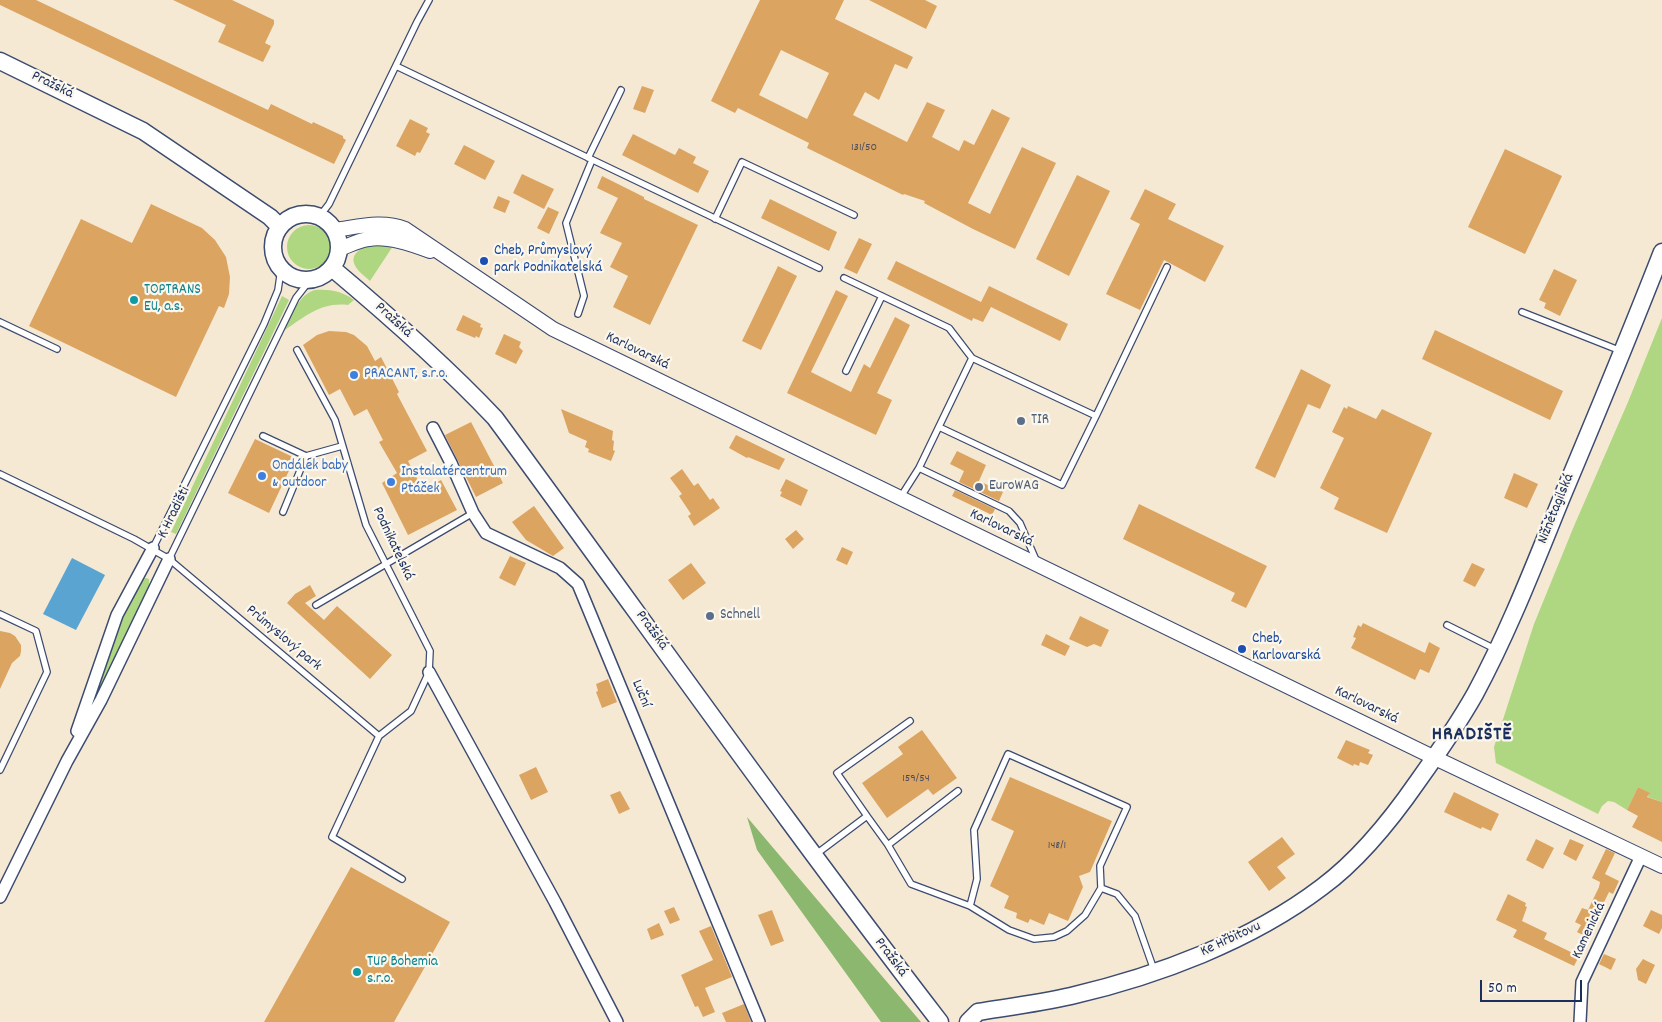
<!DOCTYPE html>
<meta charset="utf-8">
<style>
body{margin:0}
#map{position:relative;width:1662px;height:1022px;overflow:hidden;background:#f6e9d4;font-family:Dekko,sans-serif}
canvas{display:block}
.scale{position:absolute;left:1480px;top:980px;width:102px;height:22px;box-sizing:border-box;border:2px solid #1b2f5e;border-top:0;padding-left:6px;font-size:15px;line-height:18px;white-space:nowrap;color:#1b2f5e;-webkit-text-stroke:4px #fbf7ec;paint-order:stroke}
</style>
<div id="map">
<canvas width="1662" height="1022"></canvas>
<div class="scale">50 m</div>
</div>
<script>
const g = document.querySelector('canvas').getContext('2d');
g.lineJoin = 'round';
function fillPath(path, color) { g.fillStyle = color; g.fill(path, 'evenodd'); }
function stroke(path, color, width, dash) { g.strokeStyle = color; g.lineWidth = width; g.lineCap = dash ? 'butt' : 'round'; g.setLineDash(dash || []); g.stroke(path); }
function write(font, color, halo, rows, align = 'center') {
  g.font = font + ' Dekko,sans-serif'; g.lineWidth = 4.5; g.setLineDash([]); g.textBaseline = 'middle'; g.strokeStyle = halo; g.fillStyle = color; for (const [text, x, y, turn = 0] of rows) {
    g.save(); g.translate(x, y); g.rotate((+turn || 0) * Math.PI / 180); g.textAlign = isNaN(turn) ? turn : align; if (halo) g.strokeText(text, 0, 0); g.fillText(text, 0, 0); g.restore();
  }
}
fillPath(new Path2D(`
 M287 247a22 22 0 1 1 44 0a22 22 0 1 1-44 0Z
 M377,244L393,246L370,281C366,277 361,274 358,270C345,254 363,246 377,244Z
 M315,290C330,289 342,291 354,300L348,305C321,302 306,316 285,330C292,315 298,295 315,290Z
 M282,296L289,300L176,534L171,532Z
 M1662,318V802L1648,797L1649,793L1638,787L1627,810L1614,802L1608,801L1602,806L1598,814L1496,763L1494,747L1534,624L1574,526L1628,402Z
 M146,578L149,579V586L100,687L97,688L115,628L141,579Z`), '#afd680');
fillPath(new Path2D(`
 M747,817L921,1022H881L757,850Z`), '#8bb76e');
fillPath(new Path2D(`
 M72,558L105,575L76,630L43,614Z`), '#59a4d1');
fillPath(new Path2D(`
 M0,0H36L268,110L271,104L312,124L313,122L343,136V138L346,140L334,164L0,5Z
 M173,0H232L274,20V24L265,43L271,46L263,62L218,42L226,25Z
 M760,0H844L835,19L913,57L907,69L895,64L879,100L865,92L853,115L907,142L927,102L945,110L932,137L959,151L964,140L974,145L992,109L1010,118L968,203L990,214L1022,147L1056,163L1015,249L973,229L924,203L925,201L904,194L903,195L807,148L809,143L738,108L735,113L711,101ZM781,50L829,73L807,119L759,95Z
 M869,0H925L937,6L926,29Z
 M642,86L654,90L645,113L633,109Z
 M410,119L428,128L426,132L430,134L420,153L417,152L415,156L396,146Z
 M633,134L675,155L679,148L696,157L693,163L709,171L698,193L622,155Z
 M464,145L495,161L485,180L454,164Z
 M1505,149L1562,176L1525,254L1468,227Z
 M522,174L554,189L544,209L513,193Z
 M1077,175L1110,191L1069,276L1036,259Z
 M602,176L644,197V199L698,225L650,325L613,307L628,276L610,267L622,243L600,233L618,198L597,188Z
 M1145,189L1176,204L1168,219L1224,246L1205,282L1164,260L1140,310L1106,294L1140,224L1130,219Z
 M498,196L510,201L505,213L493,208Z
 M770,199L837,232L829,251L761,218Z
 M151,204L202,228L215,240L226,257L230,277L229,294L224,308L219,306L176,397L29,326L81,219L132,243Z
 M548,207L559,212L549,234L537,228Z
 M859,238L872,244L857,274L844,268Z
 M896,261L981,302L989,286L1068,324L1060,341L991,307L983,322L973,318L972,321L887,279Z
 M778,266L797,276L761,350L742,341Z
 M1554,269L1577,280L1560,316L1544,308L1546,303L1539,300Z
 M836,290L848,296L811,372L851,392L864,364L870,368L895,317L910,325L877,393L892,400L876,435L787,393Z
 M463,315L481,324L480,327L483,328L479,338L476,336L475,338L456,330Z
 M1435,330L1563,391L1550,420L1422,359Z
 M329,331L346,332L354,335L367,346L375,361L381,357L399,392L397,394L427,451L408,461L423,490L441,480L457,510L408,535L382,483L397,473L379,442L383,440L367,409L354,416L340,389L329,395L303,345L317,335Z
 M504,334L521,342L519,347L523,351L516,364L495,354Z
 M1301,369L1331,385L1320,409L1308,404L1275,478L1255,468Z
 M1348,406L1376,419L1382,409L1432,433L1387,533L1334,509L1339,498L1320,488L1344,438L1332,432L1344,407L1347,409Z
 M561,409L613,431L612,440L614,441L613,450L615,451L611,461L588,452L589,449L585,447L587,441L569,433Z
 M471,422L503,483L476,497L445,435Z
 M736,435L785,459L779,470L748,457L747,458L729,448Z
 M255,439L295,458L269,513L228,493Z
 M957,451L986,465L979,481L1003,492L999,501L959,482L964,471L950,464Z
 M682,469L694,486L698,483L710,500L713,498L720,508L694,526L688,516L691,514L679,496L682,494L670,478Z
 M1514,473L1538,484L1527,508L1504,498Z
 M786,479L808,490L801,506L780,496L782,492L780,491Z
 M955,490L995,509L992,515L952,496Z
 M1139,504L1267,566L1246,608L1231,601L1235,593L1123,539Z
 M534,506L564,548L553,556L526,540L512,522Z
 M796,530L804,539L793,549L785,539Z
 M842,547L853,552L847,565L836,560Z
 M510,556L526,563L515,586L499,578Z
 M691,563L706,583L683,600L668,580Z
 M1472,563L1485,569L1475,587L1463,581Z
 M310,585L316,596L305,603L324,620L337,606L392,655L370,679L287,603L295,594Z
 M1080,616L1109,630L1101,647L1094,644L1087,647L1069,639Z
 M1363,623L1425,653L1429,642L1440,648L1429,673L1420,669L1415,680L1351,648L1356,638L1353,637L1358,625L1361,627Z
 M0,631L10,633L15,636L21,645V651L20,656L12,663L0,689Z
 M1046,634L1070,646L1065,656L1041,645Z
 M608,679L617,702L602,708L596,692L598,691L596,684Z
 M922,730L957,778L933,795L928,789L887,818L862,783L903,754L898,747Z
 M1346,740L1370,750L1368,753L1373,755L1368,765L1360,762L1359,766L1354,764L1353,766L1337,758Z
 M536,767L548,792L531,800L519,775Z
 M1010,777L1112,821L1090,872L1079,876L1083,887L1068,921L1049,913L1044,925L1030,919L1028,923L1016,918L1017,913L1004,908L1009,896L990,886L1014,831L991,820Z
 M1638,787L1650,793L1647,797L1662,802V842L1632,827L1638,816L1627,810Z
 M620,791L630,809L619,814L610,795Z
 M1454,792L1499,814L1491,831L1482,827L1481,829L1444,812Z
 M1282,837L1295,854L1277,867L1286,878L1269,891L1248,862Z
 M1536,839L1554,848L1543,869L1526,860Z
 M1570,839L1584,845L1576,861L1563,854Z
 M1606,849L1615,853L1605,874L1619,881L1613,894L1609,892L1587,937L1577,932L1581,925L1575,922L1582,908L1588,910L1599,887L1600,882L1592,878Z
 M351,867L450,922L394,1022H264Z
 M1508,894L1526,903L1525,906L1527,907L1522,921L1547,933L1544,939L1579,956L1574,966L1513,937L1517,930L1496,920Z
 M674,907L680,920L670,924L664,911Z
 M772,910L784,941L771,946L758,915Z
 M1651,910L1662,915V928L1659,934L1643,926Z
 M659,923L664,935L651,940L647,929Z
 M711,926L732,977L705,988L715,1012L703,1017L698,1006L695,1007L681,975L713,960L699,931Z
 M1604,954L1616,959L1611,970L1599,964Z
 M1643,959L1655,965L1646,984L1638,980L1636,969Z
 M744,1004L751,1022H726L722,1013Z`), '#dba461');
const service = new Path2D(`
 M396,66L819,268
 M588,158L621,90
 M319,217L329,204L417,22L429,0
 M715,219L742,162L854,215
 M844,278L949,328L972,358
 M1522,312L1621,351
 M578,314L584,296L566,223L592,160
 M0,322L57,349
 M297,350L335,420L366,525L430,651L429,672L411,711L379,736L332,837L402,879
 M846,371L882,296
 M1096,416L1167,267
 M263,436L306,456L342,446
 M919,468L1009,511L1020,523L1036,560
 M0,474L134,539L169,559L379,736
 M900,498L919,468L972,358L1096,416L1062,485L939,427
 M283,512L306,456
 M153,548L264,324L278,290L281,269
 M169,559L296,298L310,280
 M316,605L473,513
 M0,614L36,631L47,672L0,770
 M1447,625L1495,649
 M1008,754L1127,807L1100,866L1101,888L1085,915L1067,931L1054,937L1034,939L1009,930L970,906L977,879L974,830Z
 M867,816L888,845L958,791
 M888,845L911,884L970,906
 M815,855L867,816L837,773L910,721
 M1101,888L1117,894L1135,916L1154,970`);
const minor = new Path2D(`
 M433,428L451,463L473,513L486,533L560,568L578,584L759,1022
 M429,672L555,902L617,1022
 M77,731L117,615L153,548
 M0,897L67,761L101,700L169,559
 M1580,1022L1582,982L1641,856`);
const tertiary = new Path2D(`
 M334,230C358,227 382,220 405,229L553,329L1435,758L1662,866
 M339,249C348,246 359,240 369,239C388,236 411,244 430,251`);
const secondary = new Path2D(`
 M0,61L143,131L270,217L280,227
 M273 247a33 33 0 1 1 66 0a33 33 0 1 1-66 0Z
 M332,268C388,315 444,364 495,418C643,619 787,824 940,1022
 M968,1022L978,1012C1009,1007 1040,1003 1071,996C1157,976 1251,941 1322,887C1360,859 1391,820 1418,781C1438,753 1458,724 1475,694C1509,631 1535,563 1562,497C1596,416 1630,334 1662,252`);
stroke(service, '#3c4b70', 8);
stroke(minor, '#3c4b70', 14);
stroke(tertiary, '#3c4b70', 16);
stroke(secondary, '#3c4b70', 19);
stroke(service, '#fff', 5.5);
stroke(minor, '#fff', 11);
stroke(tertiary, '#fff', 14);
stroke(secondary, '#fff', 16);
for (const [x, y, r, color] of [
 [484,261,5,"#1a4fb4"],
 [134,300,5,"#0f9aa8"],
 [354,375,5,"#3f7fe0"],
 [1021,421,5,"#5c6f8a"],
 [262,476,5,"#3f7fe0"],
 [391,482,5,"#3f7fe0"],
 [979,487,5,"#5c6f8a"],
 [710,616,5,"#5c6f8a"],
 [1242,649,5,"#1a4fb4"],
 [357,972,5,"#0f9aa8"]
]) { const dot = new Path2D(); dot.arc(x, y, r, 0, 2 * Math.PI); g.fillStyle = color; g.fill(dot); stroke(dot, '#fbf7ec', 2); }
write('12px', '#4b4c5f', null, [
 ["131/50",864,148],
 ["159/54",916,779],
 ["148/1",1057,846]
]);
write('15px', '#1b2f5e', '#fbf7ec', [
 ["Pražská",52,86,26],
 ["Pražská",393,321,42],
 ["Karlovarská",637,352,26],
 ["Nižnětagilská",1557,509,-68],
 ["K Hradišti",175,513,-64],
 ["Karlovarská",1001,529,26],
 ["Podnikatelská",392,544,65],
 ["Pražská",651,631,54],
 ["Průmyslový park",283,639,40],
 ["Luční",640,694,68],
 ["Karlovarská",1366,706,26],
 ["Kamenická",1590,931,-65],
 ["Ke Hřbitovu",1231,940,-25],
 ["Pražská",890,958,53]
]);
write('15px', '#164399', '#fbf7ec', [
 ["Cheb, Průmyslový",494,252],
 ["park Podnikatelská",494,269],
 ["Cheb,",1252,640],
 ["Karlovarská",1252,657]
], 'left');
write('15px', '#0d838f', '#fbf7ec', [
 ["TOPTRANS",144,291],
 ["EU, a.s.",144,308],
 ["TUP Bohemia",367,963],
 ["s.r.o.",367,980]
], 'left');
write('15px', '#366cbe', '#fbf7ec', [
 ["PRACANT, s.r.o.",364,375],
 ["Ondálek baby",272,467],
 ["& outdoor",272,484],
 ["Instalatércentrum",401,473],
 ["Ptáček",401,490]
], 'left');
write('15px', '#4e5e75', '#fbf7ec', [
 ["TIR",1031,421],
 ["EuroWAG",989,487],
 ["Schnell",720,616]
], 'left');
g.letterSpacing = '1px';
write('bold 20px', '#1b2f5e', '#fbf7ec', [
 ["HRADIŠTĚ",1472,736]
]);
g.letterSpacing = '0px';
</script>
